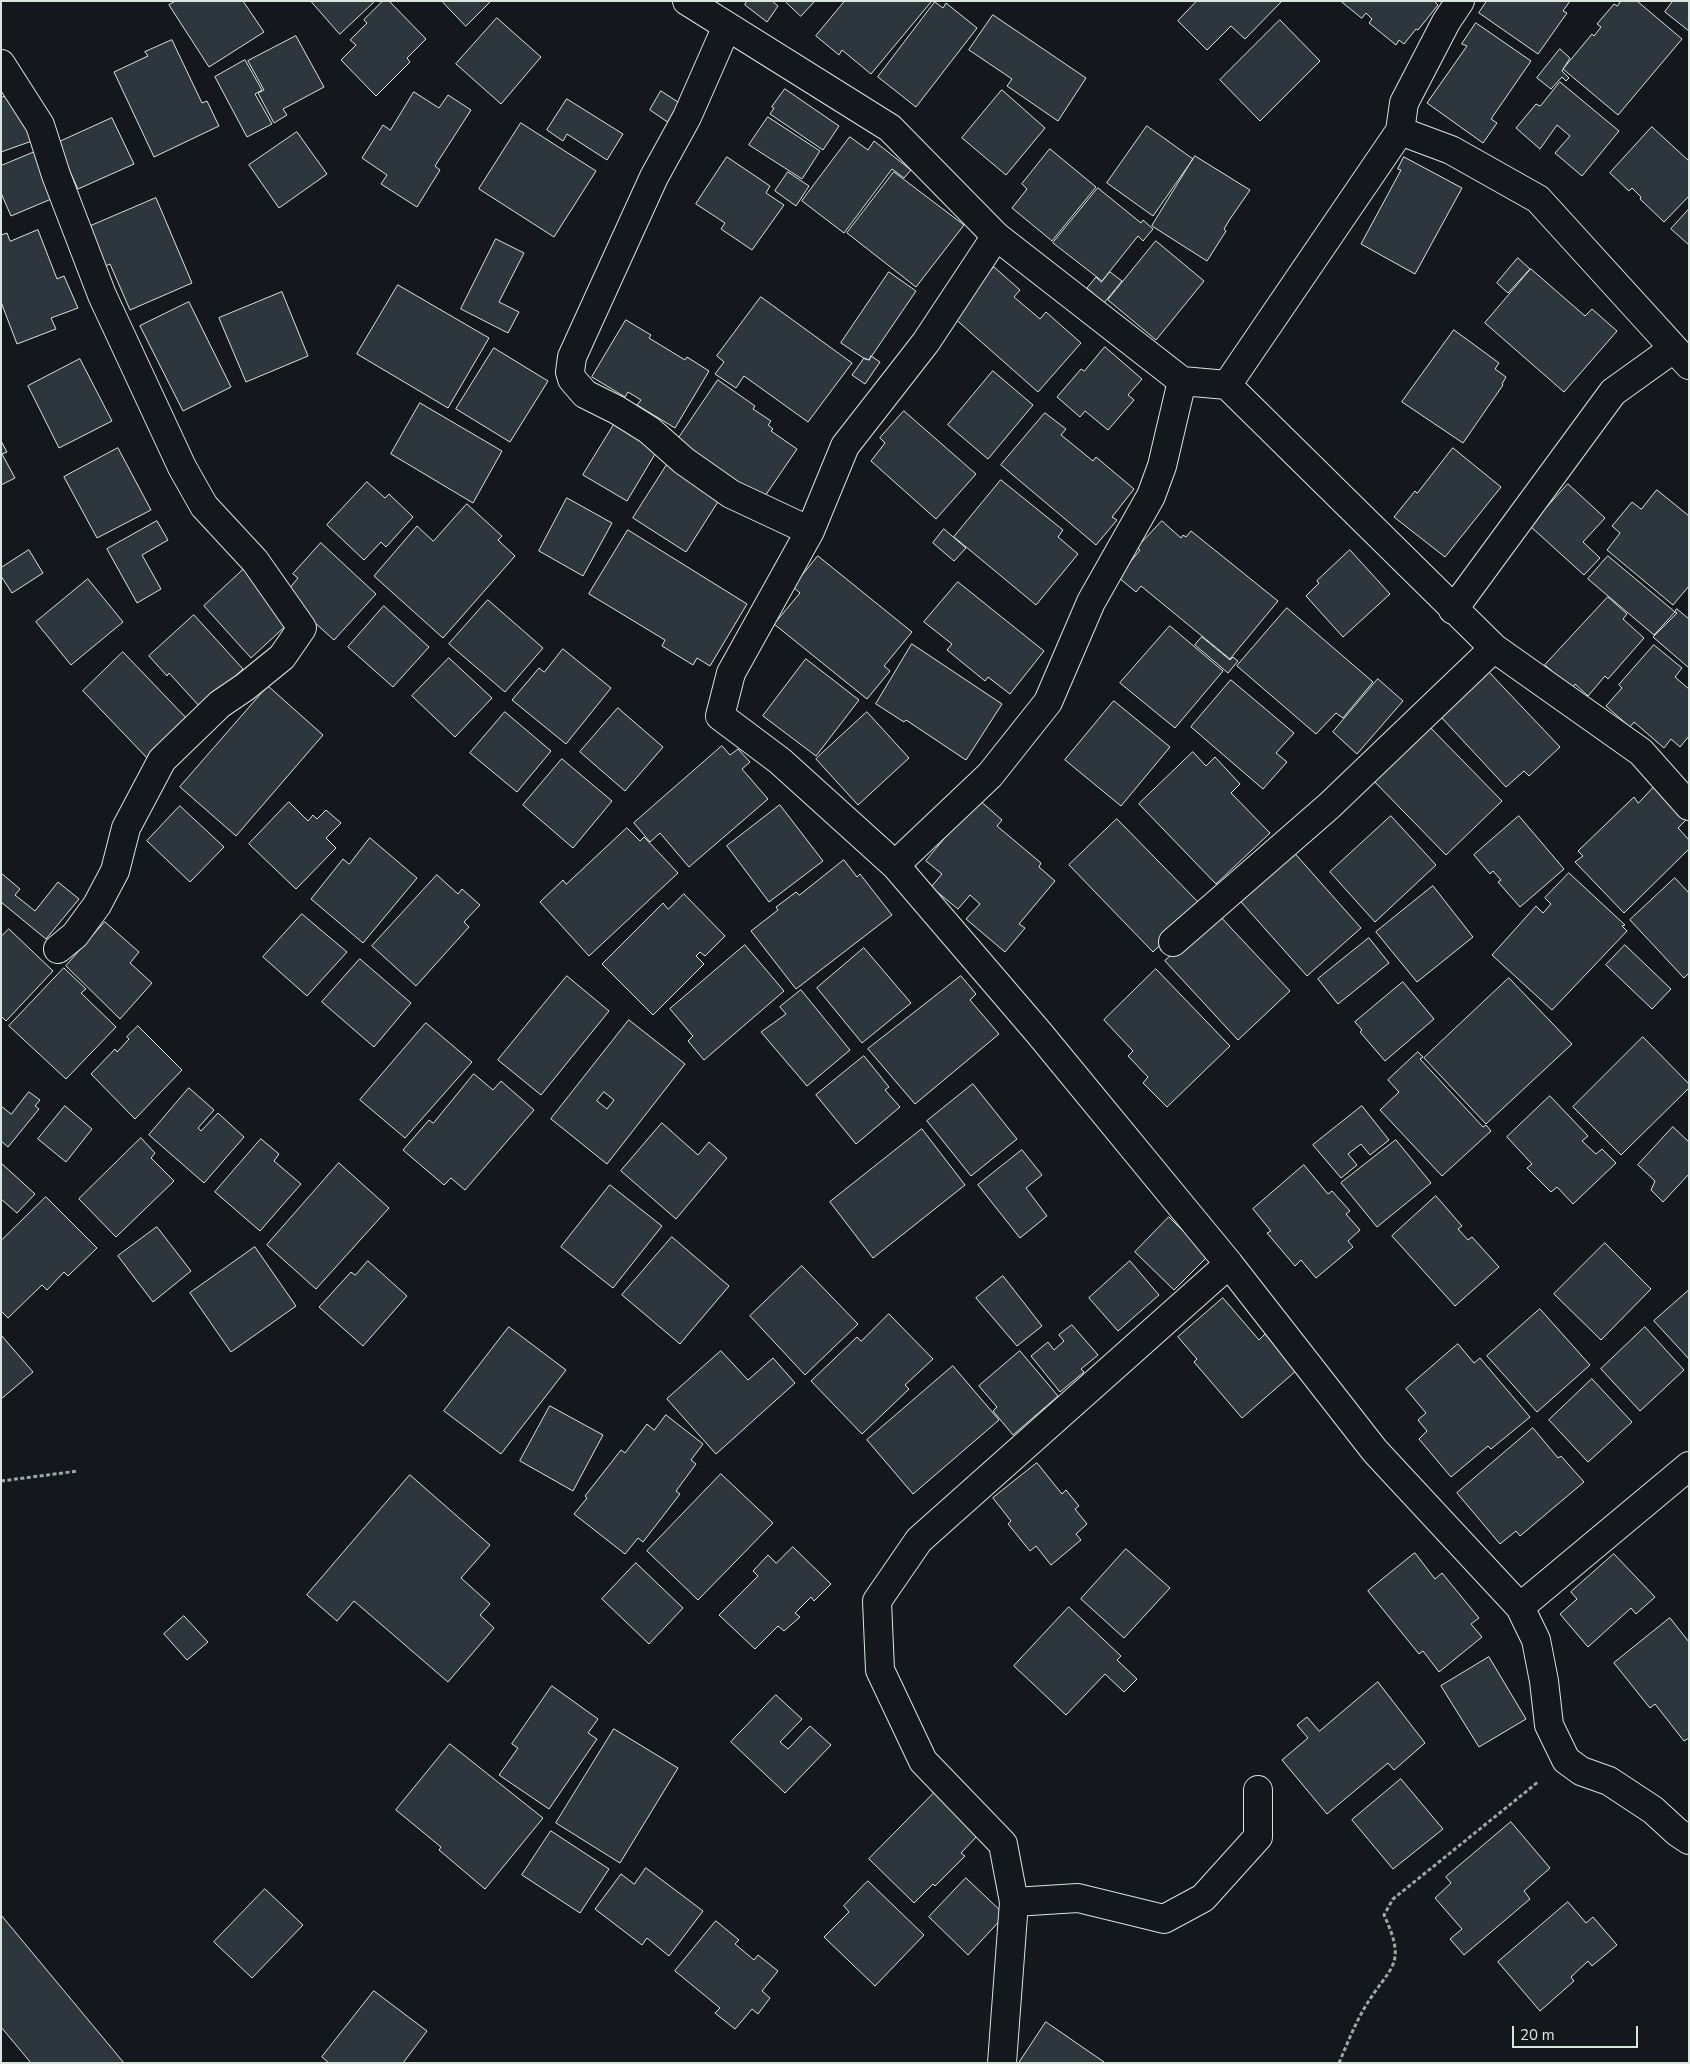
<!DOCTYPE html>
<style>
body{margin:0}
#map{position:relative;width:1690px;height:2064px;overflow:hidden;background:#14181c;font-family:"Nunito Sans",sans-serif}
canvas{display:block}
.frame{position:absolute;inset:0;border:2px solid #d8e6dc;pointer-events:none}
.scale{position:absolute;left:1512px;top:2026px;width:126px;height:22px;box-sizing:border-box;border:2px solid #d8e6dc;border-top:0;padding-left:6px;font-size:15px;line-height:18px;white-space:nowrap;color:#d8e6dc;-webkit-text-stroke:4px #14181c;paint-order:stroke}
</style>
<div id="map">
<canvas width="1690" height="2064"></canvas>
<div class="frame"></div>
<div class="scale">20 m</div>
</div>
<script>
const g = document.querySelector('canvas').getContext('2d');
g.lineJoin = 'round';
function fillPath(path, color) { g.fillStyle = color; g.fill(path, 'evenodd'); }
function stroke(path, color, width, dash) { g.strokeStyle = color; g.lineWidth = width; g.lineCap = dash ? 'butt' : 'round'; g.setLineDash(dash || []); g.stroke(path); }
const building = new Path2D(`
 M176,1H243L264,32L209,67L169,5Z
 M311,1H375L340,34Z
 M383,1H389L426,39L407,58L410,62L376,96L341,60L356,45L350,40L367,23L364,20Z
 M442,1H491L466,26Z
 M747,1H772L778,6L767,22L745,5Z
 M785,1H815L801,16Z
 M845,1H930L931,2L871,74L842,50L839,55L816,36Z
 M1197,1H1282L1245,39L1231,26L1207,50L1178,21Z
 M1341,1H1434L1438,5L1418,30L1416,29L1404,44L1399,40L1396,45L1369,23L1372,19L1366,13L1362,18Z
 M1487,1H1570L1563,11L1567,13L1538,54L1479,13Z
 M1621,1H1637L1682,39L1618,115L1563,69L1592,34L1594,36L1601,27L1597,24L1614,4L1617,6Z
 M1673,1H1689V31L1665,12Z
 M935,2L943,8L946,3L977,28L916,107L878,77Z
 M993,15L1086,78L1058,121L1007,86L1012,79L969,50Z
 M497,18L541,57L501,104L456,64Z
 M1280,20L1320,61L1260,121L1220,80Z
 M1476,23L1531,61L1491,119L1497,123L1483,143L1427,103L1467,46L1462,44Z
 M296,36L324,87L283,109L287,115L274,123L258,93L264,90L248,61Z
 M172,40L202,103L207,101L219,126L154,157L114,72L148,56L145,52Z
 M1560,49L1570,58L1562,71L1569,78L1566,81L1562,77L1551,89L1537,78Z
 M245,60L262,90L255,94L272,124L247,137L215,77Z
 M1560,82L1619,131L1582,176L1555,153L1570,136L1557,125L1540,149L1516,128L1536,104L1540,106Z
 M785,89L839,126L823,150L770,114L774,108L772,107Z
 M1002,90L1045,128L1006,175L962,138Z
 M661,91L681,104L669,123L650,110Z
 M414,92L439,108L448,95L471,110L435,166L440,170L417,207L381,184L387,175L362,158L383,125L390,130Z
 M13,93L32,141L1,152V98Z
 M567,99L623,134L607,160L567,134L563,141L547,130Z
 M768,117L820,151L802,179L749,145Z
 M112,118L134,164L78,189L57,143Z
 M521,123L596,171L554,237L479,189Z
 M1147,126L1193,159L1153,216L1107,183Z
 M1652,127L1689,161V196L1664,222L1640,199L1641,197L1632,188L1629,191L1610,173Z
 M297,132L327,174L279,208L249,165Z
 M850,137L868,150L874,141L911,170L904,178L892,169L844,233L802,201Z
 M1050,149L1096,187L1052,241L1012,208L1027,189L1022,184Z
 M37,151L56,197L11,216L1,193V166Z
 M1195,156L1250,190L1230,219L1224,229L1226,231L1207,261L1152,226Z
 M727,157L770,186L766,193L784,205L752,250L721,229L725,223L696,204Z
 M1404,157L1462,188L1415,274L1361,244L1401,170L1398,169Z
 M788,172L809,186L796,206L775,191Z
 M894,172L964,225L916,287L847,233Z
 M1098,188L1141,223L1143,220L1153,229L1143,241L1138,236L1102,281L1053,243Z
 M156,198L192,283L130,310L110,264L103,267L86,228Z
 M1689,209V245L1671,229Z
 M38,230L57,279L64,276L78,308L51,318L56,329L17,344L1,302V235L7,233L10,241Z
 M496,239L524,253L499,302L519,312L508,333L461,309Z
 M1156,241L1204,281L1156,340L1108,300Z
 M1518,258L1530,269L1508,293L1497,283Z
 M994,267L1020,290L1014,297L1040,319L1046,312L1081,343L1038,392L952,316Z
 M1531,269L1585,316L1592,309L1617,331L1564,392L1485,323Z
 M889,272L916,291L869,360L865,359L841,343Z
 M1110,272L1122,281L1104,303L1087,288L1096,277L1101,282Z
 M398,285L489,338L448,408L357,354Z
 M282,292L308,356L246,382L219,318Z
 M761,297L852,363L808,422L744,376L736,388L715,374L724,362L717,356Z
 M189,302L231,387L183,411L140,326Z
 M626,320L651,335L649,338L685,360L687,357L709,371L675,428L637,405L641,400L628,392L625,397L592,377Z
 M1454,330L1499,363L1495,369L1506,377L1502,384L1503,385L1463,443L1402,402Z
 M1105,347L1142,379L1128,395L1134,400L1108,430L1085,411L1080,417L1057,397L1081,369L1084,371Z
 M494,348L548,381L510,442L456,409Z
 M871,356L880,362L865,384L852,375L864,358L869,360Z
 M80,359L112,421L59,448L28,386Z
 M993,371L1033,405L988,459L948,425Z
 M718,380L755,406L753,409L771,421L768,425L773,429L771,431L797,449L763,499L674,445Z
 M420,403L502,451L473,503L391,454Z
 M904,411L976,474L936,519L871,461L885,443L880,438Z
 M1045,413L1066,429L1061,435L1093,461L1096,457L1134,489L1112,517L1117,520L1096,545L1001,465Z
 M618,418L661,444L627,501L583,475Z
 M1,441L7,452L2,454L15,478L1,485Z
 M118,448L151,510L97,538L64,477Z
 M1453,448L1501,487L1445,557L1394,517L1415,491L1417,493Z
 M668,463L721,497L686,552L633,518Z
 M1001,480L1063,530L1058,537L1078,554L1036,605L954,537Z
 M367,482L385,498L389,494L413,517L386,547L381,542L364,560L327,525Z
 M1568,484L1605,518L1583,542L1600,558L1584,575L1530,526Z
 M1657,490L1689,516V586L1673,605L1607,550L1620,533L1612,526L1632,502L1641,509Z
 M567,498L612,523L583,576L539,551Z
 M467,504L502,536L498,540L515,556L443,638L374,576L417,526L433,541Z
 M157,521L168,540L142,555L161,589L137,603L107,549Z
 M1162,521L1181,538L1183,535L1186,537L1191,531L1278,601L1230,659L1141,586L1136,592L1118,577L1140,550L1137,548Z
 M944,529L966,548L954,561L933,543Z
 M628,530L747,604L710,666L697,658L693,665L662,646L665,640L589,594Z
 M321,543L376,594L334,640L284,595L298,578L293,574Z
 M29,550L43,573L12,593L1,576V568Z
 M1350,550L1390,594L1343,637L1306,596L1319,583L1317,581Z
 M818,556L912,632L884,666L890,671L867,699L774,624L800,593L793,587Z
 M1608,556L1675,612L1654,635L1588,579Z
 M245,568L292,620L251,658L204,606Z
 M88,579L123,622L71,665L36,622Z
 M958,582L1044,651L1010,694L988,677L985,681L947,650L952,644L924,622Z
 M1608,597L1627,614L1623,619L1644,638L1608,679L1605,676L1588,696L1575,684L1572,689L1545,665Z
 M488,600L543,648L505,692L449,644Z
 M384,606L429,647L393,687L348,647Z
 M1287,608L1373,682L1343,718L1336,713L1316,734L1237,666Z
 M1677,609L1689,619V668L1653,637L1677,613L1675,612Z
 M194,615L243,669L201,708L169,673L167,676L149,656Z
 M1170,626L1223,671L1175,728L1120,683Z
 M1202,637L1230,660L1233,657L1238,661L1228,673L1195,645Z
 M912,644L1002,704L966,760L906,720L904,722L876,704Z
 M1654,645L1682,668L1675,677L1689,689V736L1680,747L1671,739L1664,748L1634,722L1630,727L1606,706L1622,688L1619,685Z
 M563,649L611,688L566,744L512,700L539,668L544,672Z
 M123,652L189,721L149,760L83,691Z
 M449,658L492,698L455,737L412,696Z
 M806,659L859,700L816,756L763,716Z
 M1488,671L1560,747L1529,776L1524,771L1506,787L1441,717Z
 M1378,679L1403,701L1357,754L1333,732Z
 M1231,680L1294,733L1276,753L1287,762L1263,789L1191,727Z
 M268,686L323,735L236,836L180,787Z
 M1114,701L1170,747L1121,806L1065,760Z
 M618,708L663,747L625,791L580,752Z
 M505,712L551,751L517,792L470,753Z
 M867,712L909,758L858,805L816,759Z
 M1424,721L1502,801L1446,855L1368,775Z
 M722,746L730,755L738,749L750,762L742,769L768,799L689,867L660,833L650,842L634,823Z
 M1193,752L1206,766L1215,757L1240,784L1231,793L1270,833L1216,884L1139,804Z
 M562,759L612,801L573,848L523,805Z
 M1654,787L1686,820L1678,828L1689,840V849L1624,913L1575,862L1583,856L1578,851L1634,797L1638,803Z
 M978,799L1002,820L997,826L1041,863L1039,867L1055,881L1019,924L1025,928L1005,952L966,919L980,904L970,895L958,909L931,887L942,874L926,861Z
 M289,802L308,821L313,815L317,819L326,810L341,823L326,838L336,848L296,889L249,844Z
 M780,805L823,861L769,902L727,846Z
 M180,806L224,847L190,882L147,841Z
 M1391,816L1436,865L1375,922L1330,872Z
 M1519,816L1564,869L1520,907L1498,882L1501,880L1493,871L1490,874L1474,855Z
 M1117,819L1201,905L1153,952L1069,865Z
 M627,828L640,841L644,837L678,873L589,956L540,902L563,880L566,884Z
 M370,838L417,878L363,943L311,899L343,859L349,864Z
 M1290,848L1361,928L1307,976L1234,894Z
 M844,860L857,877L860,874L892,915L796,989L751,931L778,910L776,907L796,892L799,895Z
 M1,873L20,889L15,895L35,911L58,882L79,899L46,939L1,902Z
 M1569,873L1625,925L1622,926L1627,931L1552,1010L1492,955L1536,906L1543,913L1551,904L1545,898Z
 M437,875L458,894L462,889L480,905L464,922L469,927L416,986L372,946Z
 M1675,878L1689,893V973L1684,978L1630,920Z
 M1433,886L1473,937L1417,982L1376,932Z
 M684,894L725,936L705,956L700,952L696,956L704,964L653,1015L602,964L663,903L668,909Z
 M1217,913L1290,991L1238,1040L1165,961Z
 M302,914L347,952L307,996L263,957Z
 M105,922L139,952L130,963L152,983L120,1019L66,966Z
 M9,929L53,971L6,1021L1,1016V937Z
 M1369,938L1389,963L1338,1004L1318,979Z
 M745,945L784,991L704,1060L688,1041L693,1036L670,1009Z
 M1625,945L1671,989L1652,1009L1606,965Z
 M864,948L911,1003L862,1043L817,988Z
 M360,959L411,1003L374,1047L322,1002Z
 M64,968L86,989L81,993L116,1027L66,1079L9,1026Z
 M1156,969L1230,1046L1167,1107L1143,1083L1148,1077L1128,1056L1133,1051L1104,1020Z
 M567,976L609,1011L541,1095L498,1060Z
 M961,976L976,994L970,1000L999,1034L915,1104L868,1049Z
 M1509,978L1572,1044L1486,1124L1424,1058Z
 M1403,982L1434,1019L1385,1061L1360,1032L1362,1030L1355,1022Z
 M801,990L850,1050L807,1086L761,1032L786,1014L780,1007Z
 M629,1020L685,1064L607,1164L551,1119ZM604,1092L614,1100L607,1109L597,1101Z
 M426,1023L472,1062L405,1138L360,1100Z
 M138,1026L182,1070L135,1119L91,1074L115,1049L117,1052L129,1039L127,1037Z
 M1643,1037L1689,1084V1088L1621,1155L1573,1107Z
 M1418,1052L1423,1057L1420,1059L1483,1127L1486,1125L1491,1131L1442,1176L1380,1110L1399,1092L1388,1080Z
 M864,1056L889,1087L885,1090L900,1107L856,1144L816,1095Z
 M474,1074L493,1090L501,1081L534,1110L465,1190L451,1178L444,1185L403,1150L429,1120L433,1123Z
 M973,1084L1017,1139L971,1176L927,1121Z
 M189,1088L214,1110L198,1128L201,1131L218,1113L244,1137L204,1183L149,1135Z
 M29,1092L40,1100L35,1106L39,1109L8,1147L1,1141V1106L11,1114Z
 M1550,1096L1588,1136L1582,1141L1596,1154L1602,1149L1616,1163L1573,1204L1557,1187L1551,1192L1527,1168L1532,1164L1507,1137Z
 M65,1106L92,1129L66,1162L38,1139Z
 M1362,1106L1389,1140L1370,1155L1361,1144L1348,1154L1357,1165L1341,1178L1313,1145Z
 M662,1123L698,1155L709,1142L727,1158L676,1219L621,1171Z
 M1673,1127L1689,1142V1174L1663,1202L1651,1190L1655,1181L1638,1165Z
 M922,1129L965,1185L873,1258L830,1202Z
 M141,1138L155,1153L151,1158L174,1181L116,1237L79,1199Z
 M261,1139L279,1154L274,1161L301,1184L260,1231L215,1192Z
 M1396,1140L1431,1183L1377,1227L1341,1183Z
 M1022,1150L1042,1175L1026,1188L1047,1216L1020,1238L978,1185Z
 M1,1163L35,1194L17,1213L1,1199Z
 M339,1163L389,1208L316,1289L267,1245Z
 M1304,1165L1328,1194L1332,1191L1350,1211L1346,1214L1360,1230L1348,1241L1353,1247L1316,1278L1301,1260L1295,1266L1267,1233L1271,1231L1253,1209Z
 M610,1185L662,1226L613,1288L561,1247Z
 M1436,1196L1462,1226L1458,1229L1468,1240L1472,1237L1499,1267L1455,1306L1392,1236Z
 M46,1197L97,1248L68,1276L64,1272L47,1290L42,1285L8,1318L1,1311V1241Z
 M1169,1217L1184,1232L1188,1229L1212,1252L1174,1290L1135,1252Z
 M157,1227L191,1271L153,1302L118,1256Z
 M672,1237L729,1286L680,1344L622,1295Z
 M1605,1243L1651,1289L1601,1340L1554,1294Z
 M255,1247L296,1306L231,1352L190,1293Z
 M368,1261L407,1296L363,1346L319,1307L351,1272L355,1275Z
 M1130,1261L1159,1295L1118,1331L1089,1298Z
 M802,1266L858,1324L805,1375L750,1316Z
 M1003,1276L1042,1326L1017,1346L976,1298Z
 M1689,1290V1359L1654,1321Z
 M1223,1298L1259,1340L1265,1334L1297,1370L1242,1418L1194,1362L1197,1359L1178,1337Z
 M1540,1309L1590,1365L1537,1412L1487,1356Z
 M889,1314L933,1359L905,1385L909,1389L862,1434L811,1381L857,1337L861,1341Z
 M1072,1325L1098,1355L1081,1369L1084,1372L1060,1392L1031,1356L1048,1342L1054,1350L1064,1341L1059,1335Z
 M509,1327L566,1370L501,1454L444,1411Z
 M1645,1327L1684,1370L1640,1411L1601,1369Z
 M1,1335L33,1372L1,1399Z
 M1458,1344L1474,1363L1480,1358L1530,1417L1491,1449L1488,1446L1451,1477L1419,1439L1427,1431L1418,1420L1426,1413L1406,1389Z
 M721,1351L748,1380L773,1358L795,1383L716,1454L667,1399Z
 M1020,1351L1058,1396L1013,1435L993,1411L997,1407L979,1386Z
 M953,1366L999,1420L913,1494L867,1440Z
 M1592,1379L1632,1422L1588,1462L1549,1420Z
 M550,1406L603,1435L573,1491L520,1461Z
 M666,1415L703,1444L691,1460L696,1464L676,1491L680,1494L643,1542L638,1538L625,1554L574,1514L587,1498L585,1496L621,1450L625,1453L647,1424L654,1430Z
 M1533,1428L1558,1458L1561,1456L1584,1482L1520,1536L1516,1531L1500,1544L1457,1493Z
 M1037,1463L1062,1494L1066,1490L1079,1506L1075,1509L1087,1524L1076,1534L1081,1540L1051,1565L1036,1546L1030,1551L1008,1524L1011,1521L993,1498Z
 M721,1474L773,1523L698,1600L647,1551Z
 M410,1475L490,1545L461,1578L490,1604L480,1615L494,1628L448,1682L354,1601L337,1621L307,1595Z
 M793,1547L831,1584L814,1601L811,1597L795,1613L800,1617L784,1631L778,1626L755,1649L719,1615L758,1576L753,1571L768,1555L776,1563Z
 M1126,1549L1170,1588L1124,1638L1081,1599Z
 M1415,1553L1435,1579L1442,1573L1479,1618L1471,1624L1482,1637L1439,1672L1423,1651L1419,1654L1368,1591Z
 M1614,1554L1655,1597L1636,1614L1631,1608L1588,1647L1560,1614L1577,1599L1571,1592Z
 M636,1563L683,1608L649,1644L602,1599Z
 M1069,1607L1121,1656L1117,1660L1137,1679L1124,1692L1105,1674L1066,1715L1014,1666Z
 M184,1616L208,1642L187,1660L164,1634Z
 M1670,1618L1689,1642V1738L1684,1741L1655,1704L1650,1708L1614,1663Z
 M1489,1657L1526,1719L1479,1747L1441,1686Z
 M1378,1682L1425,1743L1394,1770L1388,1763L1327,1814L1282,1760L1308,1738L1297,1725L1307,1717L1319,1731Z
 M552,1686L598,1719L588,1733L597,1739L549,1809L499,1775L518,1748L512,1744Z
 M776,1695L802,1719L780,1742L788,1749L810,1726L831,1745L785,1793L731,1742Z
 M614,1729L678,1768L620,1863L556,1823Z
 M450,1744L543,1818L485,1889L439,1850L441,1847L396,1810Z
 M1401,1779L1443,1829L1393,1869L1352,1820Z
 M940,1787L979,1834L961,1853L965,1856L935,1886L933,1884L914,1903L869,1859Z
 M1511,1822L1550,1868L1524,1891L1530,1899L1464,1955L1450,1939L1462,1929L1435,1898L1451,1883L1446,1877Z
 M551,1831L609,1869L580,1913L522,1875Z
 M646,1868L703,1911L669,1956L647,1938L642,1945L595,1909L621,1874L634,1884Z
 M966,1878L1005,1915L968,1955L929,1917Z
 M868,1881L924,1935L875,1986L824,1937L849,1912L844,1906Z
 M265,1889L303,1925L252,1978L214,1942Z
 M1568,1902L1586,1923L1593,1917L1617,1945L1592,1966L1588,1961L1571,1977L1574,1981L1540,2011L1498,1962Z
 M1,1915L124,2063H31L1,2027Z
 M716,1921L739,1940L735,1944L754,1960L758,1955L778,1971L762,1991L770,1998L758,2014L752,2009L735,2029L715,2013L720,2008L675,1971Z
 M374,1991L427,2031L403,2063H329L322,2057Z
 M1046,2022L1104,2062V2063H1019Z`);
fillPath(building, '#2c363c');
stroke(building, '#d8e6dc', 1);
const minor = new Path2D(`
 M687,1L890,128L996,236L1182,381L1227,385L1494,648L1641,752L1689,806
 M727,26L687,117L654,177L572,357L570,372L572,379L585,394L617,410L649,430L684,461L731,494L810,531
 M1,64L40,125L56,175L102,295L182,467L204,506L255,561L302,628L282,657L245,687L220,704L162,760L126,828L115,871L97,905L75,935L58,949
 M1400,131L1451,150L1538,199L1689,365
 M996,236L926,342L845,446L810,531L731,673L720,716L780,761L895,865L1039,1033L1229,1264L1375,1451L1520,1607L1536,1640L1544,1681L1549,1725L1566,1760L1581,1771L1609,1781L1653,1810L1677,1832L1689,1840
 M1227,385L1400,131L1404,103L1446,22L1460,1
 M1453,610L1613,392L1673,349
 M895,865L990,775L1048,702L1091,602L1151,496L1162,466L1182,381
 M1173,942L1329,806L1494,648
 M1520,1607L1689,1466
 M1014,1902L1078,1898L1164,1919L1203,1898L1258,1837V1790
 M1002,2063L1014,1902L1003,1844L923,1761L880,1670L877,1601L919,1540L1229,1264`);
stroke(minor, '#d8e6dc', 30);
stroke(new Path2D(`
 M1,1481L78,1471
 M1339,2063C1347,2044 1355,2024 1365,2007C1390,1965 1408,1967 1384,1915L1393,1899L1538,1782`), '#9da8a2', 3, [4, 2.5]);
stroke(minor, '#14181c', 28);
</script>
